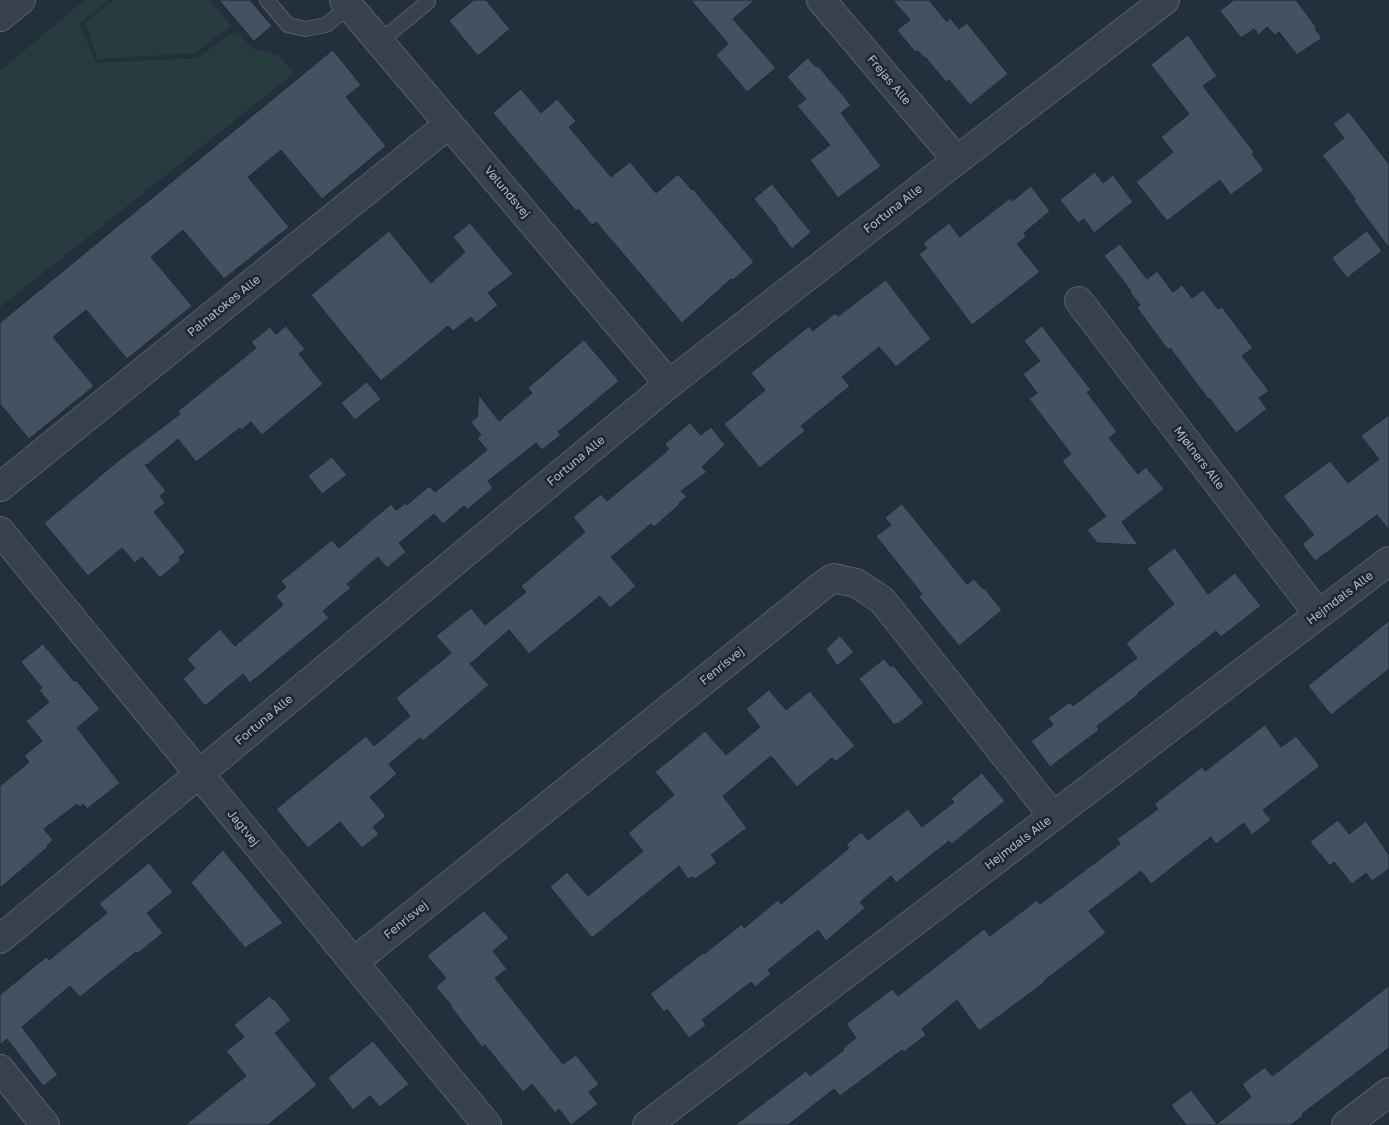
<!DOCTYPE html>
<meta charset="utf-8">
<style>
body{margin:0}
canvas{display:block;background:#242f3e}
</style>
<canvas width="1389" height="1125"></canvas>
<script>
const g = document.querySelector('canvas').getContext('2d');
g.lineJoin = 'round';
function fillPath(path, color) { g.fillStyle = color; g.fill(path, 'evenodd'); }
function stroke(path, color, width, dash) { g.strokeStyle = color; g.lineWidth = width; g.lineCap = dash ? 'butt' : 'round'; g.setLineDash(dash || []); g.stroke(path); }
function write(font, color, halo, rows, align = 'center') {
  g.font = font + ' "Golos Text",sans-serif'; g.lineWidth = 5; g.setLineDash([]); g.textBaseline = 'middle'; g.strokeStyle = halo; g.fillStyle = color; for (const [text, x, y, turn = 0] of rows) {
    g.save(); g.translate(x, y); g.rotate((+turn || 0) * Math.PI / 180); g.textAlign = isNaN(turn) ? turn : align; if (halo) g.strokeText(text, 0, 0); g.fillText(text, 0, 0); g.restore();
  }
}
fillPath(new Path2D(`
 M85,0H109L79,24L96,63L197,58L236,31L253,49L278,55L294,73L0,307V71Z
 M114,0H209L231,25L195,53L98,59L85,23Z`), '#263c3f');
const building = new Path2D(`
 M219,0H250L272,26L254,41Z
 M474,0H486L510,29L478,56L449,21Z
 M691,0H755L733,19L776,68L747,92L716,55L728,44Z
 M893,0H929L947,22L950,18L959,29L967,23L1008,74L970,105L949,80L946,82L925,57L924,58L918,51L915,52L897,30L910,20Z
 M1234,0H1296L1317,28L1315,29L1322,38L1297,55L1279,32L1275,35L1267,27L1259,35L1254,29L1241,38L1220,11Z
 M1188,35L1217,76L1203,86L1254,152L1252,154L1264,170L1231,195L1220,180L1167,221L1136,182L1173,152L1161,137L1189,114L1151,65Z
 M333,50L361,85L346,97L386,146L322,199L281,150L248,177L289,227L224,279L183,230L151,257L192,306L127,359L86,310L53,337L94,386L29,439L0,404V323Z
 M808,58L816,67L818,66L851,105L841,113L881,166L838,198L810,160L830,145L797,106L806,99L787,77Z
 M521,89L541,113L557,99L576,121L569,127L611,177L630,162L656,193L678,174L692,190L693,189L754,262L733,280L731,279L682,323L596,222L592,225L578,209L576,211L493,113Z
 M1349,112L1389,164V248L1354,201L1355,199L1322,155L1344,138L1333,124Z
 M1095,172L1103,183L1113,175L1133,202L1094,233L1084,219L1078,223L1060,200Z
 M772,184L811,232L792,249L777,230L778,229L754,199Z
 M1031,186L1050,211L1024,233L1026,237L1017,244L1040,272L972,325L919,254L927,248L923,243L949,223L960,237L1010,198L1012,201Z
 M470,223L513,274L488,293L498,305L476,323L471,317L453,331L448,326L381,381L311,295L389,231L431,283L465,252L453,237Z
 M1367,231L1382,251L1347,278L1332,258Z
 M1120,244L1147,279L1157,271L1173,292L1182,285L1192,298L1203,290L1218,309L1222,307L1253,348L1242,356L1269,391L1259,398L1267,409L1236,433L1210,399L1209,400L1170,348L1168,350L1137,308L1140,305L1130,292L1131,291L1104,256Z
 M886,280L931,339L896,367L879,347L842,377L850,386L801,426L805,431L760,468L724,424L765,390L751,373L809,326L813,331L835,313L838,316Z
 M286,326L305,349L299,354L323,384L262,435L251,422L242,430L240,428L196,462L178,439L147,465H145L166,491L160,496L165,503L154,512L186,552L179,557L181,560L160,578L142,557L135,563L122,548L88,576L44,523L118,461L180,414L178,411L256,348L251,342L270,327L276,334Z
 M1042,326L1091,390L1087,392L1117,432L1109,438L1138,474L1146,467L1164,489L1122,522L1138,545L1097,543L1087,530L1106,516L1062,461L1071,454L1029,399L1037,393L1023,374L1040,361L1024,341Z
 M584,340L619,381L558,432L561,435L542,450L536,443L488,481L493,488L467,510L464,506L443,524L434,514L399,543L406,552L387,568L378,557L347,584L351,588L323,611L329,618L250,683L243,674L205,706L183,679L195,668L187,659L220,629L235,646L283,605L276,596L286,587L281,581L332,540L339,548L391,504L396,510L406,503L407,505L429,486L435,492L487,450L477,438L481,435L471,422L477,417L479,395L499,421L532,393L528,388Z
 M367,382L381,399L355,420L341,403Z
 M1389,415V530L1377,515L1315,561L1302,544L1314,535L1283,496L1330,461L1348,483L1379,459L1361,436Z
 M690,423L701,435L711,427L725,445L702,467L707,472L681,491L687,497L679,503L680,504L654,527L651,524L611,557L636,586L610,608L600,596L529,654L509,630L470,664L489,685L423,741L420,738L389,764L397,774L370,797L386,816L373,827L379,834L362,848L340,822L308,848L276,809L366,736L374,746L410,716L396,698L451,653L436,636L471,608L485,625L526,592L521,586L585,532L573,517L601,494L607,501L666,452H665L669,449L665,444Z
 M332,457L347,475L322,494L308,476Z
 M902,504L967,584L974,579L983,589L984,588L1002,610L959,646L919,597L922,594L876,536L891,525L885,518Z
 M1175,548L1208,594L1235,573L1261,606L1221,637L1216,631L1138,693L1139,694L1097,726L1099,730L1050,767L1031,741L1053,725L1048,718L1070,702L1073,706L1137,658L1126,643L1174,604L1147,569Z
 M1389,621V669L1331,715L1308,686Z
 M840,636L854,652L837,666L826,649Z
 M43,644L74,681L76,680L100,709L77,728L120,783L87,809L83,804L80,807L77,804L44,829L53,840L47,846L48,847L0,888V786L29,762L24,756L42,741L26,721L49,702L39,690L42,688L21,662Z
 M884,659L891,667L893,665L924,703L898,724L897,723L894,725L859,679Z
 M769,690L786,710L810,691L855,746L835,762L832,758L797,787L771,756L723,796L747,828L711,855L717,863L695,879L692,877L688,879L679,866L592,938L550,887L567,872L588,896L643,851L628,833L674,795L655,772L705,731L726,755L760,727L746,709Z
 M1265,725L1281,747L1296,736L1320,766L1263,810L1271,820L1252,835L1244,823L1216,844L1211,837L1151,884L1141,871L1089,911L1106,933L1044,981L1045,982L979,1031L957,1000L922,1029L926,1035L904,1052L902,1050L840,1096L834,1089L788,1125H735L806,1071L810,1076L844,1050L843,1048L856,1038L846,1024L892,989L898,996L984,929L990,936L1037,900L1040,904L1120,844L1117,839L1158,809L1154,804L1202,767L1205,771Z
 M982,773L1005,801L952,844L949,841L896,883L891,876L860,902L865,908L826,941L818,930L768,970L771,974L755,987L751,982L702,1020L706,1025L689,1038L667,1009L664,1012L650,994L703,953L704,954L742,924L744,928L778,900L781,904L849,848L846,845L861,832L868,840L908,809L922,827L954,802L951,799Z
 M1338,820L1349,834L1366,821L1389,855V869L1372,881L1366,873L1352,884L1334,862L1330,866L1310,842Z
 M223,850L283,923L245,948L191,883Z
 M149,863L173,892L147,913L163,933L137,954L136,952L80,997L70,986L22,1027L58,1075L43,1086L7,1039L0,1045V995L46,957L49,960L107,913L99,904Z
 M484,911L509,938L493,951L507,969L495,978L563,1064L576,1055L599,1084L589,1092L598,1104L571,1125L559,1109L555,1113L532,1084L523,1092L485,1045L482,1047L451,1007L452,1006L436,987L446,978L427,956Z
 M1389,986V1048L1302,1114L1303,1116L1291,1125H1186L1171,1105L1191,1090L1217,1124L1251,1097L1242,1084L1265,1067L1272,1076Z
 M270,996L273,1000L274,999L291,1020L275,1033L317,1085L268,1125H185L246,1076L226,1051L244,1037L234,1025Z
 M373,1041L409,1084L380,1107L370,1096L353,1110L328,1078Z`);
fillPath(building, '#455162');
stroke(building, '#1f2835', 1);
const service = new Path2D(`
 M267,0L288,25L305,29L326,25L349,6
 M379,42L428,2`);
const minor = new Path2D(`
 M344,0L669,384
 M821,0L957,160
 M0,17L21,0
 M1079,301L1318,614
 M0,487L449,124
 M0,939L669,384L957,160L1165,0
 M354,962L823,585L833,578L856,583L882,600L1053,816
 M0,1069L45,1125
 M647,1125L1389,561
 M1346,1125L1389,1092`);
const tertiary = new Path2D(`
 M0,531L487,1125`);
stroke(service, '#565f6c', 16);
stroke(minor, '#565f6c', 30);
stroke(tertiary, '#565f6c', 30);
stroke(service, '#38414e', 14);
stroke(minor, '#38414e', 28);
stroke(tertiary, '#38414e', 28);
write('12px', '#b4bcc9', '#1d2633', [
 ["Frejas Alle",889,80,50],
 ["Vølundsvej",507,192,50],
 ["Fortuna Alle",893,209,-38],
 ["Palnatokes Alle",224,306,-39],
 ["Mjølners Alle",1199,458,53],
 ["Fortuna Alle",576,461,-40],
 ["Hejmdals Alle",1340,598,-37],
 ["Fenrisvej",722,666,-39],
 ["Fortuna Alle",264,720,-40],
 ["Jagtvej",243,828,51],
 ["Hejmdals Alle",1018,843,-37],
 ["Fenrisvej",406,920,-39]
]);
</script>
